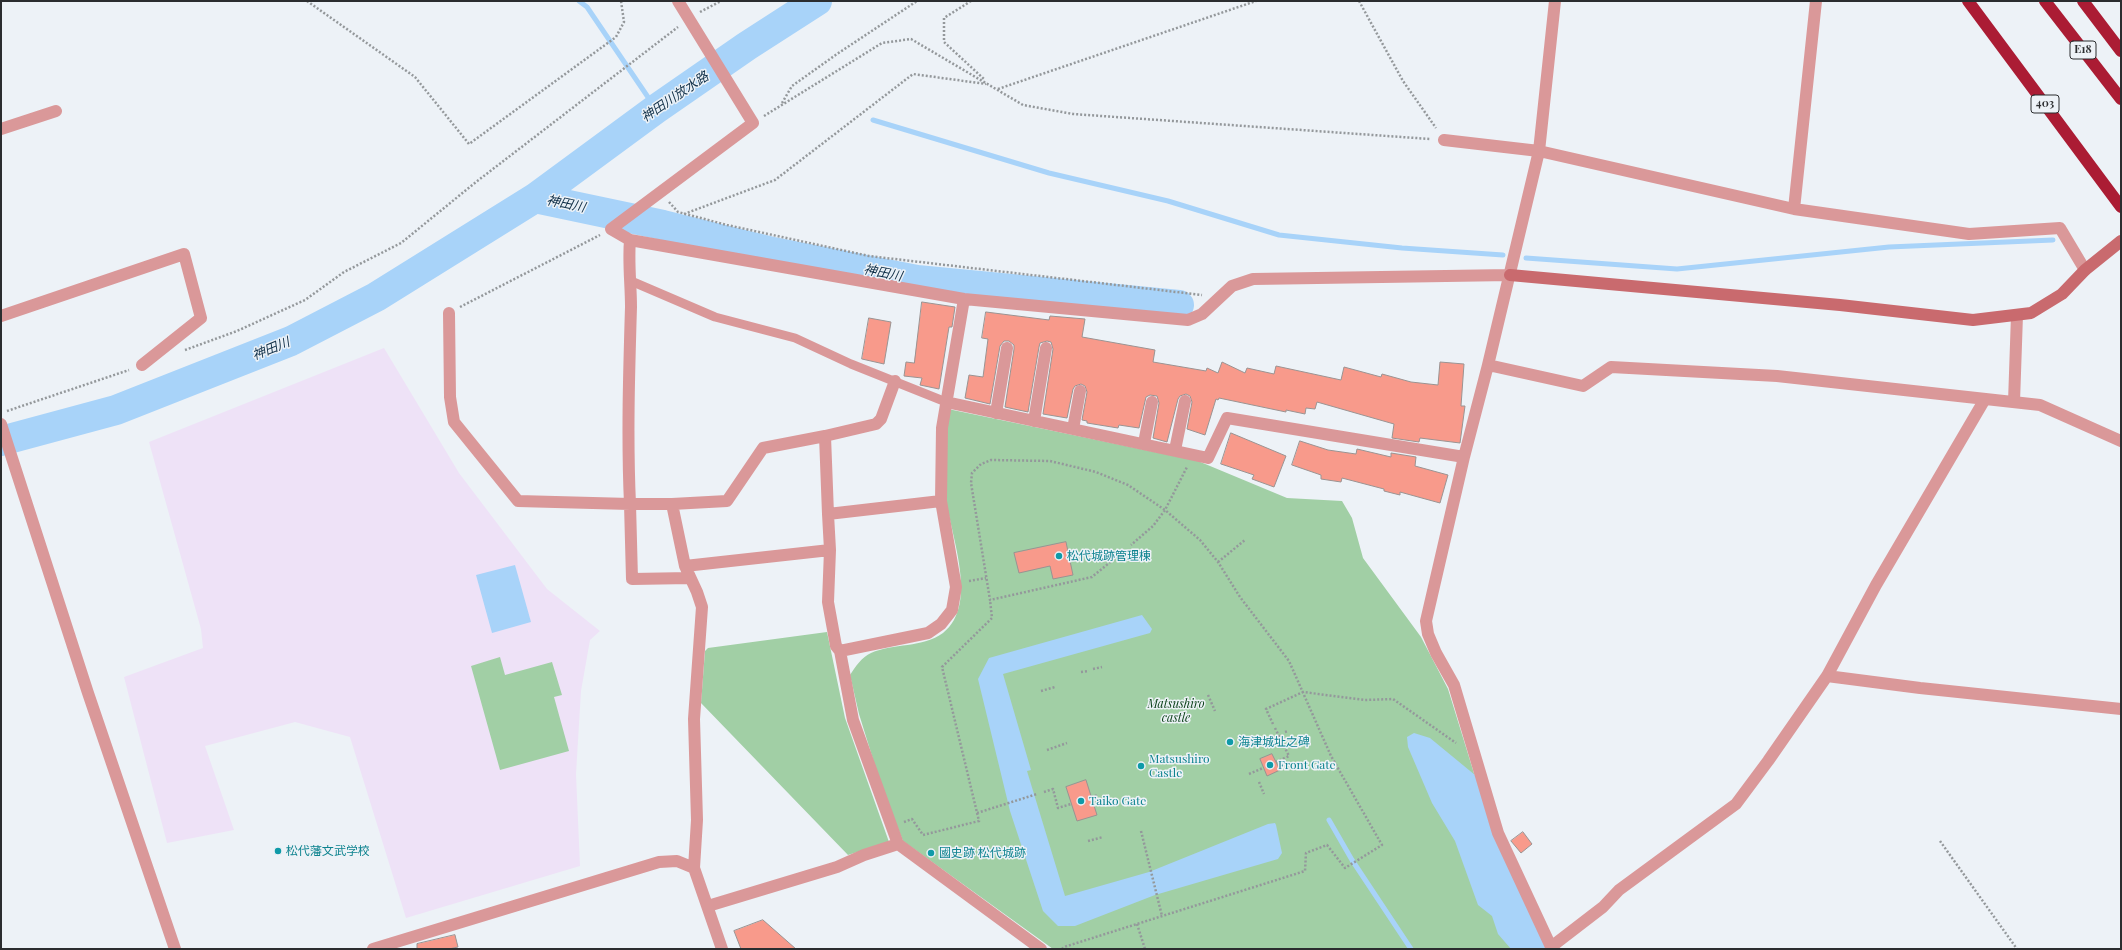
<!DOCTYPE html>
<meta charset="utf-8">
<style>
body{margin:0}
#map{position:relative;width:2122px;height:950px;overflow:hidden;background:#edf2f7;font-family:"Playfair Display",serif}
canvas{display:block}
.frame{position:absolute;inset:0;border:2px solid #2b2d2f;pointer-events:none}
</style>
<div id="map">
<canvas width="2122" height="950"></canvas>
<div class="frame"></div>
</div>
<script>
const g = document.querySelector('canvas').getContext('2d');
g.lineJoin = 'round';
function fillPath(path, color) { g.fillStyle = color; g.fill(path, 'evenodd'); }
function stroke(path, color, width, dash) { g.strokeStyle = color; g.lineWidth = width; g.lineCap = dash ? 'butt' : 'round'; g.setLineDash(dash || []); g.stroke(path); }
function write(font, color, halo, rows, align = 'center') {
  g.font = font + ' "Playfair Display","Noto Sans JP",serif'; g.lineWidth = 3; g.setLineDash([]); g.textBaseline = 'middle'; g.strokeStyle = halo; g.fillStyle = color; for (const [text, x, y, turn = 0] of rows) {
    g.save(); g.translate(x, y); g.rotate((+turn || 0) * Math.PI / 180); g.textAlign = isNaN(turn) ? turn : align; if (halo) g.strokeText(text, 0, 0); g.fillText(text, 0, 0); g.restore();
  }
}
fillPath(new Path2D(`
 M384,348L459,473L547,589L600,631L590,640L581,691L576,774L580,866L406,918L350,737L295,722L205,746L234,830L167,843L124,677L203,648L201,629L149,442Z`), '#eee2f7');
fillPath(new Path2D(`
 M948,409L1198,461L1287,498L1342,501L1352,518L1363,558L1421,637L1448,689L1493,835L1547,949H1053L903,841L881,785L859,714L850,675C855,667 862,657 871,653C893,643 923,648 943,633C981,603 948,530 945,491C943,464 947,435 948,409Z
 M827,632L845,718L889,842L848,855L701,703L705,651L708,648Z
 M500,657L505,675L552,662L562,695L554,697L569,751L500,770L471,666Z`), '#a1cfa5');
fillPath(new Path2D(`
 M515,565L531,622L492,633L476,575Z
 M1142,615L1152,629L1150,633L1003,674L1031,770L1027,771L1065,896L1149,872L1268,824L1275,823L1276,825L1282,853L1278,859L1155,895L1075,926H1058L1043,911L1010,811L978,679L989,658Z
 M1414,733L1430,738L1475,775L1547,949H1511L1498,934L1492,916L1478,905L1455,841L1432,803L1408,747L1407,737Z`), '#a8d3f9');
stroke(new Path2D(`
 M579,1L587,7L656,109
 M747,46L761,51
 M873,120L1049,173L1168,201L1279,235L1402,248L1503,255
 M1526,258L1677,269L1889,247L2053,240
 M1329,820L1352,860L1411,949`), '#a8d3f9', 5);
stroke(new Path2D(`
 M535,198L663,225L773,252L917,280L1179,305
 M1,441L116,410L291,341L376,297L535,198L656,109L747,46L817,1`), '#a8d3f9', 30);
const building = new Path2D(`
 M922,302L955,307L952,327H949L939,389L920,385L922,378L904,376L906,362L914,363Z
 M986,312L1049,320L1050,316L1085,319L1082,337L1155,350L1153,362L1206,371L1207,368L1218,373L1222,362L1245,373L1247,368L1274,374L1276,366L1341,380L1344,367L1381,377L1382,374L1411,382L1438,385L1440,362L1464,364L1461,406H1465L1460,443L1420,438L1419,442L1392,438L1394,424L1317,402L1315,409L1306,408L1305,414L1286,410V412L1219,398L1218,400L1216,399L1205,435L1187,429L1192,402L1190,396L1186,394L1180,396L1178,399L1167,442L1153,438L1159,403L1157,396L1150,395L1146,397L1139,428L1119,425L1118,428L1087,423V421L1082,420L1087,392L1085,386L1081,384L1075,386L1073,389L1067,418L1043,414L1053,349L1051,342L1047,341L1040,343L1039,347L1028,412L1005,407L1014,349V345L1009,341H1004L1000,346L990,404L965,398L969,375L983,377L988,339L982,338Z
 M869,318L891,322L884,364L862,359Z
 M1231,433L1286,456L1274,487L1252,479L1254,475L1221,464Z
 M1300,441L1328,450L1356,454L1357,449L1391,457V453L1416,457L1415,466L1448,475L1440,503L1400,492V495L1384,491V489L1342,478L1341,482L1321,479V475L1292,465Z
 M1066,542L1073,575L1053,579L1050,566L1019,573L1014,553Z
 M1272,754L1280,770L1267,776L1260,759Z
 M1086,780L1097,815L1077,821L1066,787Z
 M1523,832L1532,844L1521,853L1511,841Z
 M763,920L796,949H741L734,931Z
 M455,935L458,947L449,949H417V944Z`);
fillPath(building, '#f89a8b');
stroke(building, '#9a9392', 1);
stroke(new Path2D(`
 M307,1L415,77L469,144L616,37L624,22L621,1
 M971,1L944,18V42L985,80
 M1359,1L1403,81L1436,128
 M700,12L721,1
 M998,89L1256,1
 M782,103L792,86L837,54L917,1
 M764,116L882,43L911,39L1023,105L1073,114L1430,139
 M669,202L678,212L727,225L869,256L1202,295
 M684,214L775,180L913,74L986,84
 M460,307L600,235
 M185,350L237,331L305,300L344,272L401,243L476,182L678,27
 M7,411L129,370
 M1120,554L1092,577L990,600L971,483L972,473L981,464L991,460L1050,461L1096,472L1128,485L1165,510L1187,467
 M1218,562L1245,540
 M969,581L986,578
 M1093,669L1102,667
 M1081,672L1089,671
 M1041,691L1055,687
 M1208,695L1215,711
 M1273,724L1266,709L1303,692L1365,700L1393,699L1456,743
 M1275,728L1289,756L1276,762
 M1285,732L1288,731
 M1047,750L1067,743
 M1249,774L1263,768
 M1259,782L1264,794
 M1044,792L1053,789L1058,808L1071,804
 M1091,797L1098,795
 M977,813L1037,794
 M904,822L912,819L923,835L979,821L942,667L992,618L990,600
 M1141,831L1162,916
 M1088,841L1103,837
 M1940,841L2017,949
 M1137,924L1145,949
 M1062,949L1064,947L1305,871L1306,853L1327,845L1345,868L1382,845L1331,756L1289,661L1240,597L1218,562L1200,540L1165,510L1153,526L1131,545`), '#94989b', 2.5, [2, 2]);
stroke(new Path2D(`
 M631,281L715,317L795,338L851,364L946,402`), '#da9899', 9);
stroke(new Path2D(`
 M678,1L753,123L611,229L630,240C628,262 631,285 631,307C629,373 627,438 630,504H672L685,566L697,592L702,607L694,719L697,820L694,868L722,949
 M1,129L56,111
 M1444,140L1539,151L1794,209L1969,234L2060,228L2085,270
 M1794,209L1816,1
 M630,240L964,299L1188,320L1202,314L1232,286L1253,279L1510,275
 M964,299L942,428L941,501L956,587L952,610L941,624L928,633L840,651L853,720L898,844L1041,949
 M449,313L450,397L454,422L518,501L630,504L632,579L690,578
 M1,316L184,254L201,318L142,365
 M1488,365L1539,151L1555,1
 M946,402L1208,458L1227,418L1464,457
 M2014,402L2017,315
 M996,413L1007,348
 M1034,421L1046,348
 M1,424L88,693L175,949
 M1073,429L1080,391
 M825,436L876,424L881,419L895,381
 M1144,443L1152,402
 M1175,450L1185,401
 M672,504L727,501L763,448L825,436L828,514
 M830,550L828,602L836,646L840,651
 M685,566L830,550L828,514L941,501
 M1827,676L1920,688L2121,709
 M708,906L837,867L864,855L898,844
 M1551,947L1603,907L1619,890L1736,804L1768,761L1827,676L1876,585L1985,399
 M373,949L659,862L677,861L694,868
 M1552,949L1498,833L1454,685L1436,653L1428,634L1426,621L1464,457L1488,365L1583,386L1611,367L1777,376L2040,405L2121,441`), '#da9899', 12);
stroke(new Path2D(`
 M1510,275L1840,305L1973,320L2031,313L2062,294L2085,270L2121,241`), '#c96a6e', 12);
stroke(new Path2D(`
 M1968,1L2121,207
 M2045,1L2121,99
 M2083,1L2121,51`), '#ab1c34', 12);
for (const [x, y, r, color] of [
 [1059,556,4,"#0f9aa8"],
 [1230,742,4,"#0f9aa8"],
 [1270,765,4,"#0f9aa8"],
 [1141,766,4,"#0f9aa8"],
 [1081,801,4,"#0f9aa8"],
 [278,851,4,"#0f9aa8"],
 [931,853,4,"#0f9aa8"]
]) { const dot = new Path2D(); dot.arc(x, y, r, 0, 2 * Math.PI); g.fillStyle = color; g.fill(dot); stroke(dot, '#edf2f7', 1.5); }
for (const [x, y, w] of [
 [2083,50,26],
 [2045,104,28]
]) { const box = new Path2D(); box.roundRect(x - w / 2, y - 9, w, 18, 3); g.fillStyle = '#edf2f7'; g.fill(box); stroke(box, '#2b2d2f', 1); }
write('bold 11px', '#2b2d2f', null, [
 ["E18",2083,50],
 ["403",2045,104]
]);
write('12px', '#0d838f', '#edf2f7', [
 ["松代城跡管理棟",1067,556],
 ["海津城址之碑",1238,742],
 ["Matsushiro",1149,759],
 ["Castle",1149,773],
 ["Front Gate",1278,765],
 ["Taiko Gate",1089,801],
 ["松代藩文武学校",286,851],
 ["國史跡 松代城跡",939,853]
], 'left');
write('italic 12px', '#083f16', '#edf2f7', [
 ["Matsushiro",1176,704],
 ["castle",1176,718]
]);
write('italic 13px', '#11314a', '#edf2f7', [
 ["神田川放水路",675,97,-34],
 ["神田川",566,204,12],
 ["神田川",883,273,11],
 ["神田川",271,349,-22]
]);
</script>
